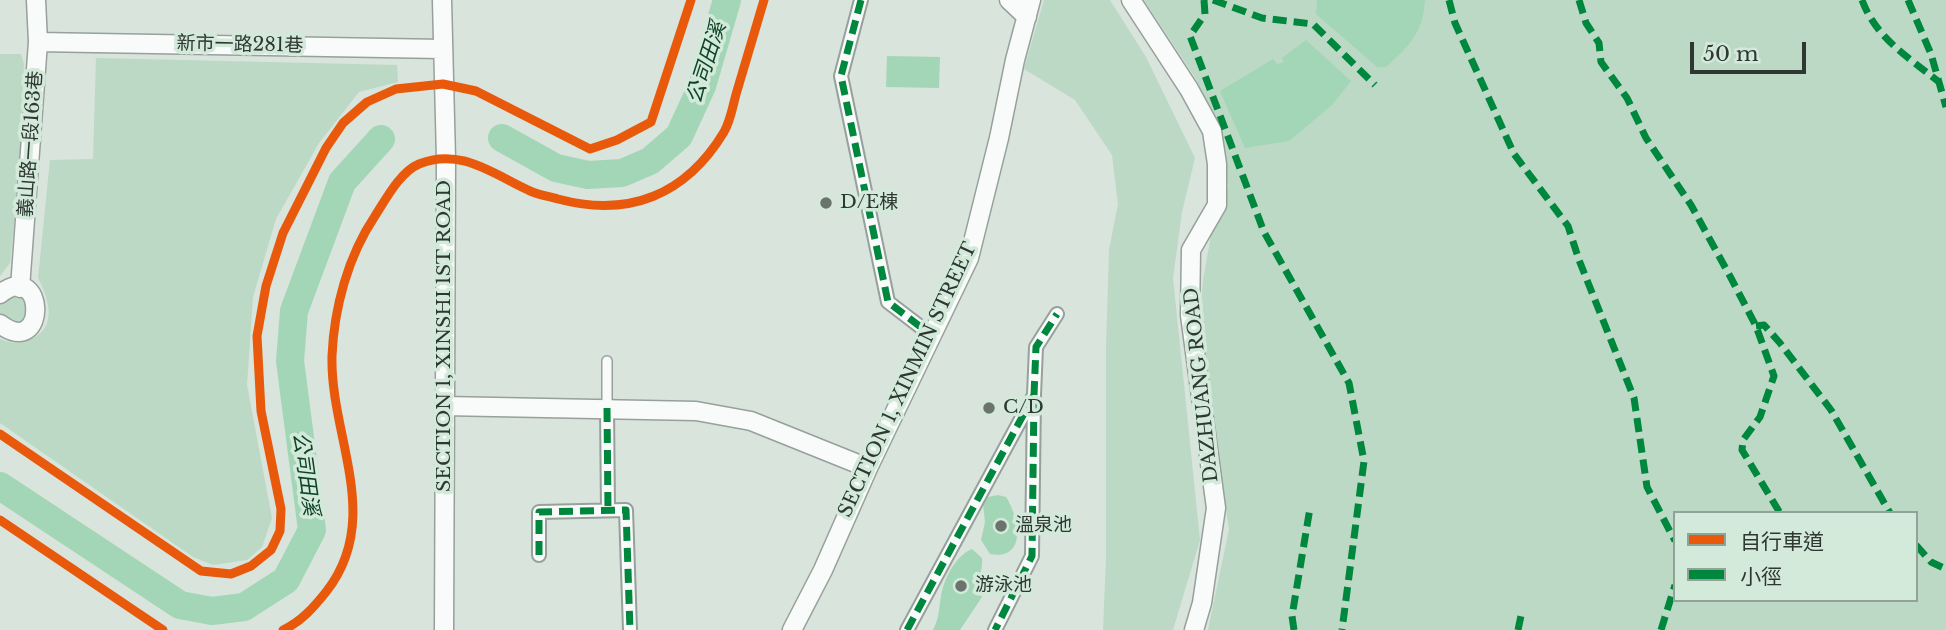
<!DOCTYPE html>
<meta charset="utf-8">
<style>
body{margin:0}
#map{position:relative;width:1946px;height:630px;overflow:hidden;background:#d8e4dc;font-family:"Libre Baskerville","Noto Sans TC",serif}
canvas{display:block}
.legend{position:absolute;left:1673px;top:511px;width:245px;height:91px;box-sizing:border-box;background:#d3e9da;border:2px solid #91a296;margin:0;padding:9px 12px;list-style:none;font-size:21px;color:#2e3731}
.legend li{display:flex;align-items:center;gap:14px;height:35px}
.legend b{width:35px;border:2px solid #91a296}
.scale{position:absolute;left:1690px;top:42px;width:116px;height:32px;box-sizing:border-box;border:4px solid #2e3731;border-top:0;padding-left:9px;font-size:21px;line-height:24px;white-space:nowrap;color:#2e3731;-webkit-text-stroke:5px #d3e9da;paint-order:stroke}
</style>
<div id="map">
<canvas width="1946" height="630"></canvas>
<ul class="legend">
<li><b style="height:9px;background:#e8590c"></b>自行車道</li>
<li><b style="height:9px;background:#00873e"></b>小徑</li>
</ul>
<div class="scale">50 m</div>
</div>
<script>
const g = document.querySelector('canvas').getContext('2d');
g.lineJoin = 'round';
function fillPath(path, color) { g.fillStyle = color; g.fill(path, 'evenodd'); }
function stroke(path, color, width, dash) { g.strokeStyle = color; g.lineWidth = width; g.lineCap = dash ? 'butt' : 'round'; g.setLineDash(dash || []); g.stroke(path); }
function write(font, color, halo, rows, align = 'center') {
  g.font = font + ' "Libre Baskerville","Noto Sans TC",serif'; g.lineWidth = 7; g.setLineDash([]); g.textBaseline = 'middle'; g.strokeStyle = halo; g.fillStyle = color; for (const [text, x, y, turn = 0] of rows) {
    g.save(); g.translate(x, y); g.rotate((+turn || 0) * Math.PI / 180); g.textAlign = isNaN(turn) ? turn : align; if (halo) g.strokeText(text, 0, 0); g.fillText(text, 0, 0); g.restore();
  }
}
fillPath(new Path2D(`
 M1044,0H1110L1146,57L1195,158L1182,212L1173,278L1200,540L1173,630H1103L1106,558V347L1109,250L1118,204L1112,155L1075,100L1024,69Z
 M1144,0H1946V630H1208L1229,529L1199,331L1203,280L1211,235L1228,187L1219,129L1196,79ZM1675,513H1916V600H1675Z
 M0,54H21L24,64L19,174L10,263L0,276Z
 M96,58L397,65L398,82L359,92L319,143L276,219L253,297L247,385L272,518L262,547L247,560L213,565L193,557L0,423V339C12,344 21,344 33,338C58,326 48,297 38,278L50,160L93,159Z
 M6,294L25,296L32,314L18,327L0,319V301Z`), '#bcd9c5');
fillPath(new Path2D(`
 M1317,0H1425C1423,33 1410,45 1386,67H1377L1316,14Z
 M1306,40L1351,81L1332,105L1289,141L1245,148L1220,91L1273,59L1277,64L1284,62L1282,58Z
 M887,56L940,57L939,88L886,87Z
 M998,495L1006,497C1019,517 1028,561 990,554L981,540L985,522L983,504L988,497Z
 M972,549L982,558C983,576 975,575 982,597L960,630H933C939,619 939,608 941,596C944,579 955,556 972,549Z`), '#a3d6b6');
stroke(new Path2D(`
 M502,138L556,168L588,175L622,173L650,161L679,136L702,86L727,0
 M0,486L180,605L212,611L244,607L286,580L312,530L290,361L294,311L342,182L381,139`), '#a3d6b6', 28);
const service = new Path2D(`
 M607,361V408`);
const pedestrian = new Path2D(`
 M861,0L841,76L888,302L922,328
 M1034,395L1036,347L1057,314
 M607,408L608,510
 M539,555V512L626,510L630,630
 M907,630L1034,395L1032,556L995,630`);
const minor = new Path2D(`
 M442,0L446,159L444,630
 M1009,0L1027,17
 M1131,0L1189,89L1212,131L1217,164V205L1191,250L1190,315L1216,508L1202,603L1194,630
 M38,42L442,49
 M20,288L38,42L36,0
 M0,294C46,258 48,360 0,324
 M444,406L696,411L751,421L868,468
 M792,630L823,570L868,468L969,258L999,138L1015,60L1031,0`);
stroke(service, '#97a09b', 12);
stroke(pedestrian, '#97a09b', 16);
stroke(minor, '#97a09b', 21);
stroke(service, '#f9fbfa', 9);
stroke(pedestrian, '#f9fbfa', 12);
stroke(minor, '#f9fbfa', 18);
stroke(new Path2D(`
 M861,0L841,76L888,302L922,328
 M1204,0L1205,14L1190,36L1264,232L1349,383L1364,461L1342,630
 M1213,0L1262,18L1313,24L1375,85
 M1449,0L1455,23L1514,154L1568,226L1579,260L1634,398L1647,487L1675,541
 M1579,0L1586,23L1599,43L1601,62L1627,98L1646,138L1691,205L1731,278L1756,326L1774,376L1760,417L1743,440L1742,450L1780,513
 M1862,0C1876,38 1908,57 1939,82
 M1908,0L1931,54L1946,107
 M1756,326L1764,325L1780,343L1831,410L1890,513
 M1034,395L1036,347L1057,314
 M607,408L608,510
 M1916,545L1931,562L1946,569
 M539,555V512L626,510L630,630
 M907,630L1034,395L1032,556L995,630
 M1294,630L1292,616L1310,508
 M1518,630L1522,611
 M1661,630L1675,585`), '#00873e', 7, [14, 7]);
stroke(new Path2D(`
 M0,434L201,571L231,574L251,566L271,550L280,531L281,509L261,411L257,336L266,286L283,233L326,148L343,123L367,102L396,89L443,84L476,91L590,149L617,140L651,122L691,0
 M0,520L163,630
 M283,630C301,622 314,607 326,592C384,518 330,437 332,356C334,308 348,256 375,216C386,199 400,172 419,164C460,147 493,174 528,190C537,195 548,196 558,199C629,218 686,195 724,132C731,120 733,104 737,91C746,61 755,30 764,0`), '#e8590c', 9);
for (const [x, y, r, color] of [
 [826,203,7,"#6a746d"],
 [989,408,7,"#6a746d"],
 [1001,526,7,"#6a746d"],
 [961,586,7,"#6a746d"]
]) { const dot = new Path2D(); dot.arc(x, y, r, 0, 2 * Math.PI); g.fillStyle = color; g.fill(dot); stroke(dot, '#d3e9da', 2.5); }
write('19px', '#2e3731', '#d3e9da', [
 ["新市一路281巷",240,45,1],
 ["義山路一段163巷",31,144,-86],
 ["SECTION 1, XINSHI 1ST ROAD",445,336,-90],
 ["SECTION 1, XINMIN STREET",908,380,-65],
 ["DAZHUANG ROAD",1202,385,-96]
]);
write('19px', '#2e3731', '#d3e9da', [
 ["D/E棟",840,203],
 ["C/D",1003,408],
 ["溫泉池",1015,526],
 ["游泳池",975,586]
], 'left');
write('italic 21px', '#0e4327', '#d3e9da', [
 ["公司田溪",707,63,-72],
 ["公司田溪",305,474,82]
]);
</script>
